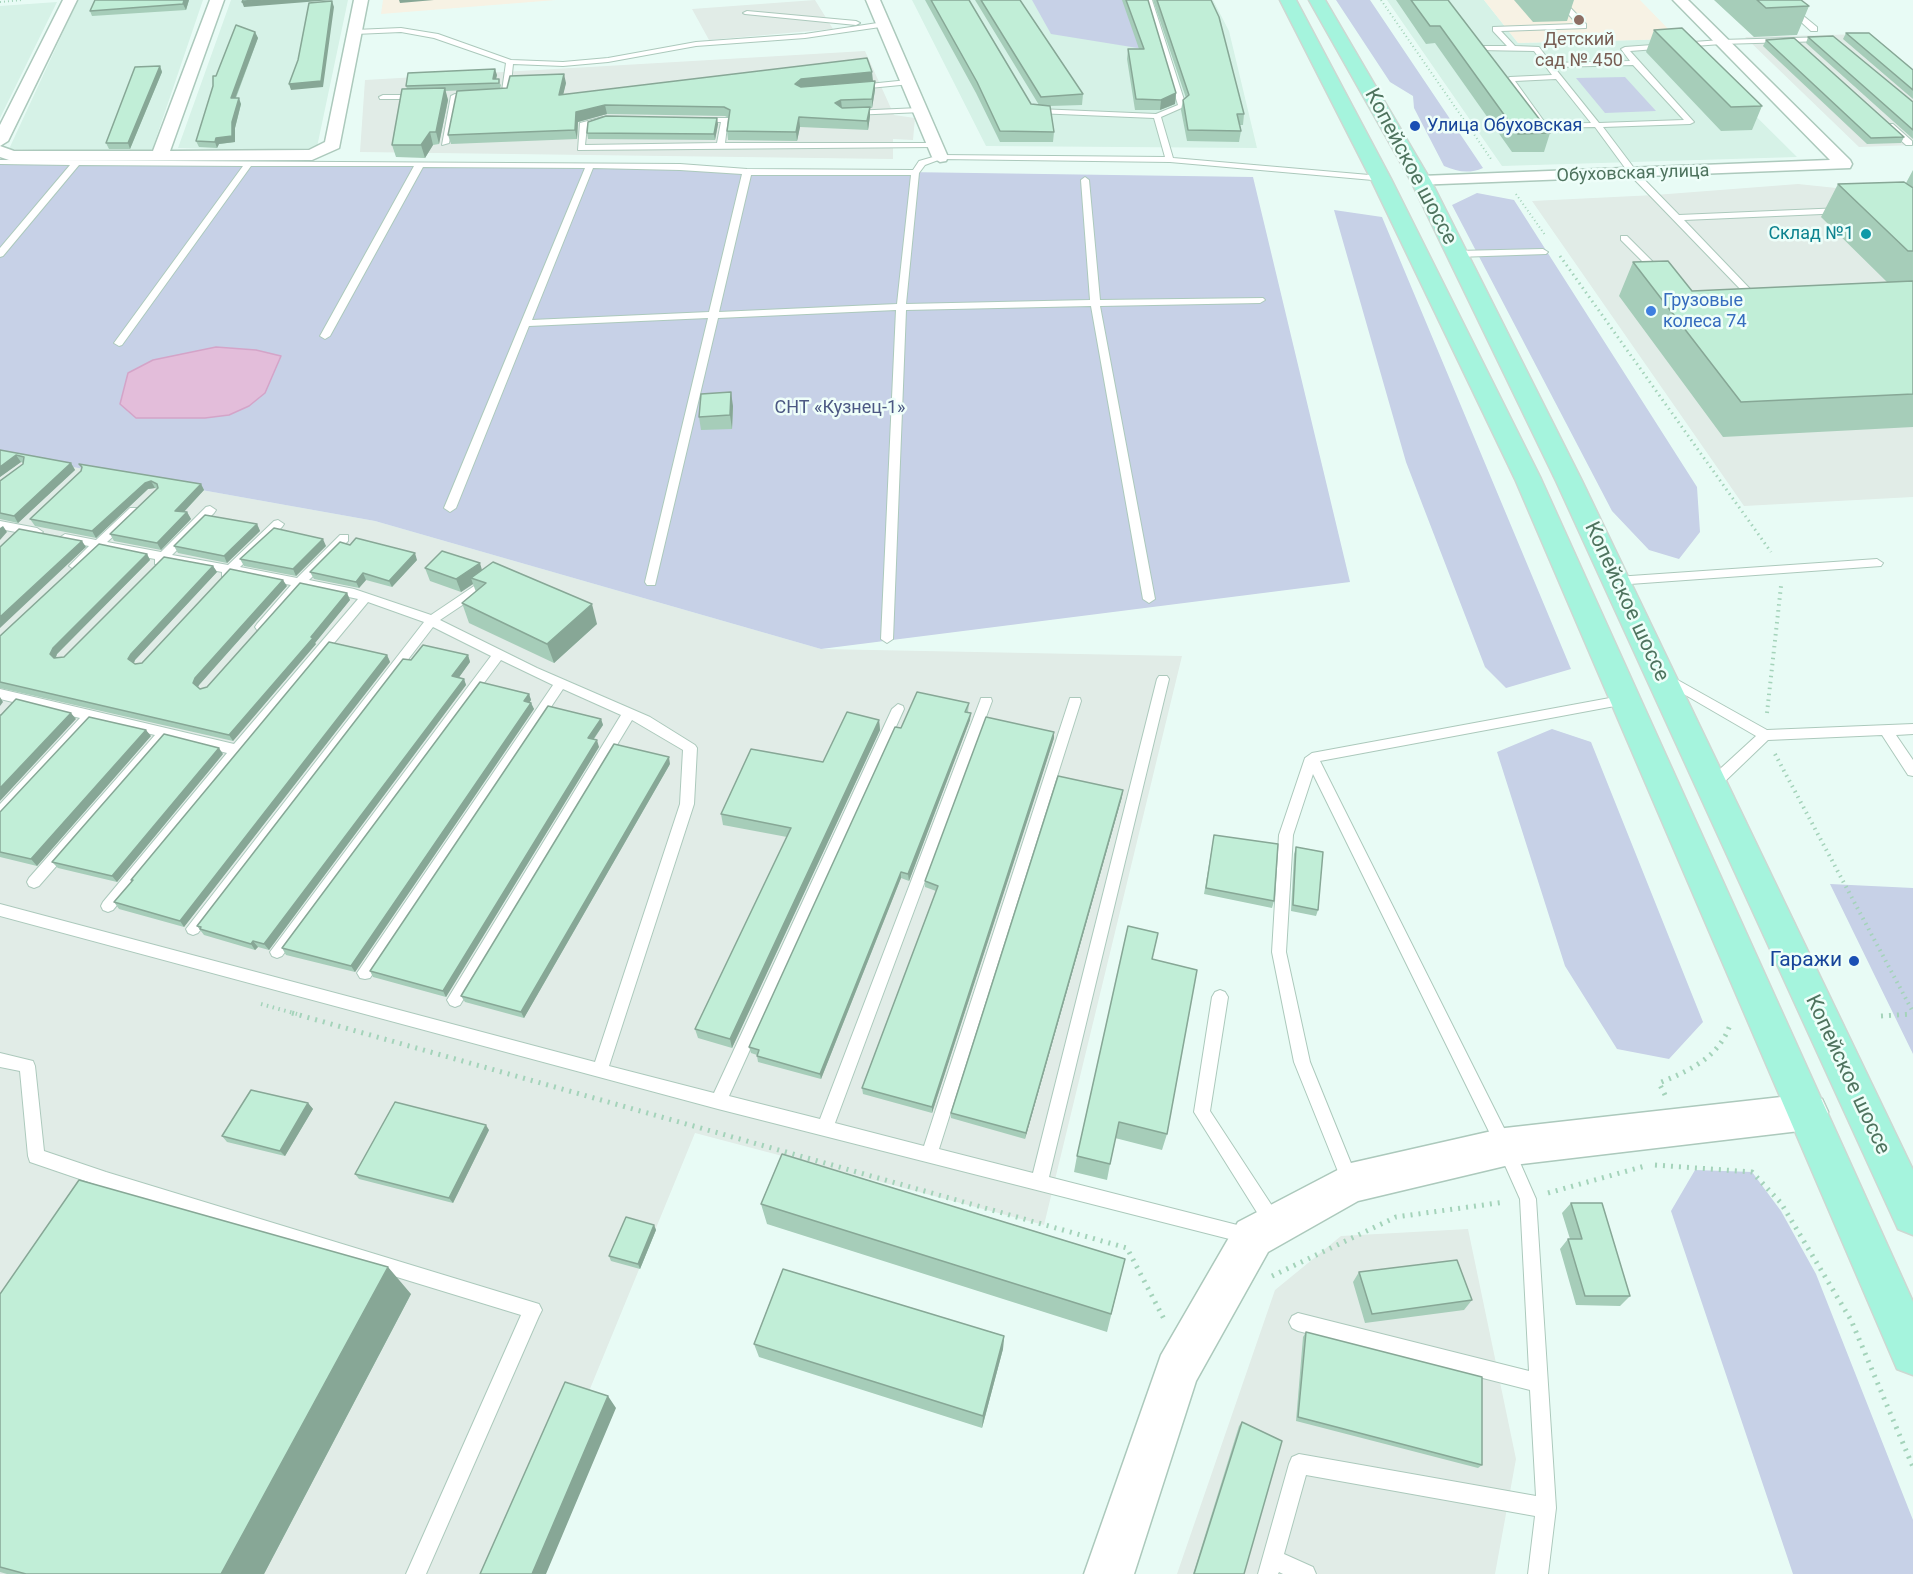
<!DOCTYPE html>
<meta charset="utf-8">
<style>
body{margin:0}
canvas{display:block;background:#e8fbf5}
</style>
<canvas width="1913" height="1574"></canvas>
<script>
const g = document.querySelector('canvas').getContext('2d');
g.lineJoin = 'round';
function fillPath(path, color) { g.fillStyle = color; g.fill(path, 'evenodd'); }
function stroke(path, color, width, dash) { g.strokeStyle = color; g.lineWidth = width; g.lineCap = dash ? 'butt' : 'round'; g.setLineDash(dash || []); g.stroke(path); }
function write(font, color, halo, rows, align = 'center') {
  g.font = font + ' Roboto,sans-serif'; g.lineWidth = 5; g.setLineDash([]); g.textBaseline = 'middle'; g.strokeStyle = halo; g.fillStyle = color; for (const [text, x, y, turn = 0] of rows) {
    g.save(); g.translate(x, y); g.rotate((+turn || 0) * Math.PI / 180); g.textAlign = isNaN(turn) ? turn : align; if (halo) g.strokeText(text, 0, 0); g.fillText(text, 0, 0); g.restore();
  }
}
fillPath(new Path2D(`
 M78,0H203L151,153L9,149Z
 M231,0H348L317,147L299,151L178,148Z
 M912,0H1213L1229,31L1257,148L986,146Z
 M1387,0H1484L1518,43L1678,39L1797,157L1502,166Z
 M57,2L0,118V6Z`), '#d6f2e7');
fillPath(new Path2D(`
 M815,0L833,29L709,40L692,9Z
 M1866,34L1913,74V145L1859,147L1745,37Z
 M865,51L894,115L915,118L913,140L893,139V159L360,152L365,80Z
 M1798,184L1913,196V497L1744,506L1532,201L1655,195Z
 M0,454L375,521L821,649L1182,656L1044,1225L695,1133L514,1574H0Z
 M1468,1229L1516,1459L1495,1574H1177L1275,1290L1341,1236Z`), '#e1ece7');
fillPath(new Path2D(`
 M383,0H556L381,14Z
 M1484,0H1640L1678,39L1518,43Z`), '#f7f2e4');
fillPath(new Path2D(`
 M1032,0H1137L1150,50L1051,34Z
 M1336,0H1370L1483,168C1469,174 1458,172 1444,166L1414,108L1413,96L1390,82Z
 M1625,77L1656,111L1605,113L1576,78Z
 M0,159L1253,177L1350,582L821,649L375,521L0,454Z
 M1477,193L1514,200L1697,487L1700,532L1679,559L1649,550L1612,511L1452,205Z
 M1334,210L1382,217L1571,669L1506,688L1485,667L1406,462Z
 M1552,729L1591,742L1703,1022L1669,1059L1617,1049L1565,966L1497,752Z
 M1830,884L1913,888V1054Z
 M1695,1170L1752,1172L1781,1211L1816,1274L1913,1520V1574H1793L1671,1211Z`), '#c7d1e7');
const water = new Path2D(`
 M216,347L256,350L281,356L265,393L249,406L229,415L205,418H136L120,404L128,373L153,360Z`);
fillPath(water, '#e3bdda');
stroke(water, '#d4a4c8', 1.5);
const service = new Path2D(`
 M1146,0H1152L1186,106L1161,117L1173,158L1381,176L1384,177V181L1170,162L941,159L925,165L919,173L906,304L1090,300L1081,180L1085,177L1089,180L1100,300L1263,298L1265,300L1260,303L1100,306L1155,599L1149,603L1143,599L1091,306L906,310L893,639L887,643L881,639L896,310L718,318L655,585H647L645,582L708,318L529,326L456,508L450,512L444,508L585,168L423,167L330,336L325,339L320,336L414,166H251L122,345L119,346L114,343L243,166L79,165L3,256L0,257V248L70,165L0,164V160L680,164L747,169L913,170L919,161L940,155L1165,157L1154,118L1036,113L1030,109L1034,107L1038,109L1156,114L1178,105ZM593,168L680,170L742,174L709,312L532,320ZM751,175H911L897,304L719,312Z
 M1556,0H1563L1586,24V28L1501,31L1515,46L1539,47L1551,63L1630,61L1621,49L1625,47L1721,40L1828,37V41H1825L1721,44L1630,51L1694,122L1690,124L1603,127L1637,172L1679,215L1842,208L1845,209V213L1684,220L1753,292L1745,294L1631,176L1595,127L1541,128L1506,79L1510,77L1552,75L1534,51L1478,50L1467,38L1474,36L1480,46H1507L1493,31V27L1577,24ZM1633,65L1684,120L1599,123L1554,67ZM1556,79L1591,123L1546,124L1515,81Z
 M1777,0H1784L1817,27V31H1811Z
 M747,11L856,21L860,23L856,25L745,14L743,13Z
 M884,22L888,24L887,26L805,38L696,46L608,62L563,66L513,64L510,93C505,97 494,97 489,93L502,91L506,63L434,38L401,32L355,34L351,32L355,30L401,28L438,34L511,60L563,62L608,58L696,42L805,34Z
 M908,80H911V84L859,89L855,87L859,85Z
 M477,93V97L458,98L449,143L442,145L451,96L455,94Z
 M383,95H417L421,97L417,99H380L379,97Z
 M919,108H922V112L852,115L848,113L852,111Z
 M603,117H606V121L587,126L585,145L717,143L721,122H697L696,120L700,118H728L725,143H934L938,145L934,147L578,150L580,123Z
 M1887,124H1893L1912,141V145H1906L1887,128Z
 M1621,236H1627L1664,273V277H1658L1621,240Z
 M1543,249L1548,252L1546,254L1457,257L1452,254L1457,251Z
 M210,506L216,510L214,513L172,555L228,565L274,521L278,520L284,524L282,527L240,567L297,578L340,535H348V541L309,580L354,589L431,615L486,578H494L496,581L494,584L440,620L537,668L650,717L695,745L697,748L694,804L609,1066L714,1093L892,709L898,704L903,706L904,709L729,1096L820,1119L980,701L981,698H991L992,701L835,1123L924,1146L1069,701L1070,698H1080L1081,701L939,1149L1033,1173L1157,679L1159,676H1167L1169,679L1049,1177L1249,1228L1255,1230L1258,1236L1255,1242L1249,1244L718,1109L0,916V904L595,1062L680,804L683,750L632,720L460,1005L455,1007L450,1005L447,1000L621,715L563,689L370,978L365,979L360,978L357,973L553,685L501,660L282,956L277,958L272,956L270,952L491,656L433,627L198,933L193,935L188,933L186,929L424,622L368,602L113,910L108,912L103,910L101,906L103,902L227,753L168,738L39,886L34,888L29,886L27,882L29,878L155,735L93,721L5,817L0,818V804L80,718L0,699V689L234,744L358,599L302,587L265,630H257L255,627L257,624L291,585L233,574L226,578L222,577V572L166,561L159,565L155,564V559L101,549L79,569L75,570L69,566L89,546L61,541L59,538L65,534L96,540L130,508H138V514L107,542L161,552L206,507Z
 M0,521L37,528L43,532L37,536L0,529Z
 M1877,559L1883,563L1881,566L1616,585L1610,581L1616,577Z
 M1667,674L1767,730L1913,724V734L1896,735L1913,760V776L1908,775L1882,735L1768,740L1718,788H1708L1706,784L1708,780L1756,736L1663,682L1661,679L1663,676Z
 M1626,695L1631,697L1632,700L1631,703L1320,761L1511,1142L1536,1199L1556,1508L1548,1574H1528L1535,1516L1306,1475L1284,1554L1313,1567L1316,1574H1283L1279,1572L1278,1574H1258L1289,1464L1292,1457L1299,1454L1536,1496L1530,1390L1298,1331L1292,1328L1289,1322L1292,1316L1298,1313L1529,1371L1520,1199L1499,1152L1313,774L1293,835L1286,952L1310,1062L1359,1183L1357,1189L1351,1191L1345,1189L1294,1062L1272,952L1279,835L1305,758L1312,753Z
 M1220,990L1225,992L1228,997L1210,1111L1280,1218L1283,1224L1280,1230L1274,1232L1268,1230L1194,1112L1212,997L1215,992Z
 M0,1053L33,1061L35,1066L44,1151L106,1172L539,1304L542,1310L539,1316L426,1574H406L521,1315L106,1188L30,1162L28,1156L20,1071L0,1067Z`);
const minor = new Path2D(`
 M63,0H77L8,141L0,146V125Z
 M210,0H224L170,151L309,150L325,142L354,0H368L339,148L312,160L12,161L0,157V146L14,151H153Z
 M866,0H880L948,157L946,161L940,162L932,157Z
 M1673,0H1688L1850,160L1852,164L1850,168L1415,185L1413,181L1415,177L1421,176L1830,160Z`);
const tertiary = new Path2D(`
 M1808,1094L1822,1099L1828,1112L1822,1125L1808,1130L1505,1166L1358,1201L1268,1252L1196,1381L1134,1574H1084L1161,1355L1238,1222L1351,1163L1505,1128Z`);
const primary = new Path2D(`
 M1280,0H1296L1391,179L1541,479L1913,1302V1375L1897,1369L1515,479L1371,179Z
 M1309,0H1325L1431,181L1582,481L1913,1170V1235L1898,1229L1556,481L1411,181Z`);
stroke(service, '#acc9bc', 2);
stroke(minor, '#acc9bc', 3);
stroke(tertiary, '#acc9bc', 3);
stroke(primary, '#cdd8d2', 3);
stroke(new Path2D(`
 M1381,0L1491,159
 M0,2L22,0
 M1516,194L1545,235`), '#a4d3ba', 2, [1, 3]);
stroke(new Path2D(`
 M1560,256L1771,552`), '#a4d3ba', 3, [1.5, 4]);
stroke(new Path2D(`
 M1767,713L1781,586
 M1775,754L1913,1012
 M261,1004L297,1014`), '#a4d3ba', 4, [1.5, 4.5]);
stroke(new Path2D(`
 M292,1013L1127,1248L1165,1321
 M1881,1016L1913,1014
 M1665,1095L1659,1083C1691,1070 1720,1057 1731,1022
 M1655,1165L1752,1172L1781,1203L1851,1320L1913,1467
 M1548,1193L1645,1166
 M1272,1276L1396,1217L1505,1202`), '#a4d3ba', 5, [2, 6]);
fillPath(service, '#fff');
fillPath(minor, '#fff');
fillPath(tertiary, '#fff');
fillPath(primary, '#a5f4dd');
fillPath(new Path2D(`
 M95,0H189L186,10L92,16L90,11Z
 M925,0H969L1031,104L1039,105L975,0H1020L1083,94L1082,105L1050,106L1054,132L1053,142H1000L976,93Z
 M1122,0H1148L1176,93L1175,104L1160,110H1135L1127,59L1128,49H1139Z
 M1153,0H1211L1244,114L1243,125H1240L1241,131L1239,142L1187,141L1181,110L1183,100L1186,98Z
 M1396,0H1448L1550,133L1544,152H1512L1435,43L1426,44Z
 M1514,0H1574L1567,21L1533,22Z
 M1714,0H1801L1809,6L1797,35L1754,37Z
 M1654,30L1762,106L1752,130L1721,131L1646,52Z
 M255,32L258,38L236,98L241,104L235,128V142L219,144L217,148L199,147L196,141L216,76Z
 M1846,33L1913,70V99L1843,39Z
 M1808,37L1913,102V139L1806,43Z
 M1766,40L1904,137L1901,143L1867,144L1763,46Z
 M160,66L162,72L130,149H109L106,143Z
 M497,75L496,79L501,85L500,89L566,83L563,94L875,81V90L872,108H870V116L868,130L800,127L797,141L728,140L727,131L729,118L725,116L607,114L578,122L577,139L451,144L448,135L496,89L445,91L448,100L439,144L433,145L425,158L396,157L392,145L407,89L406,86Z
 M718,124L715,140L588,139L587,133Z
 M1913,170V427L1723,437L1619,296L1633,262L1692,291L1887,282L1821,217L1838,184L1906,183Z
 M733,406L732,429L701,430L699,417Z
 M0,450L71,463L75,470L18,523L0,519V481L23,464V463L21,462L0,477Z
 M79,464L201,484L204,490L184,512H187L191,519L161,550L114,541L110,534L157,489L155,488L148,489L96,538L35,526L30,519L81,471L82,468Z
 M257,524L260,531L227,563L178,553L174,546Z
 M326,546L296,576L244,566L240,559Z
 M147,554L150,560L57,654L56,657H64L213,566L217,572L135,660L134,663L135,664L142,663L287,586L199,685L198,687L200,689L207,687L347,593L350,600L315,643L316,644L233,741L0,688V636Z
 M417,560L392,587L366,580L359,588L314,579L310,572Z
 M425,568L482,570L597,624L554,663L469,623L462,603L476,592L473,584L461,592L430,581Z
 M387,655L390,662L184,927L119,909L114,902L132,881L131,880Z
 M468,655L470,662L459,677L464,679L466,685L269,950L258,947L255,950L204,935L197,926L411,660Z
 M529,694L531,700L530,702L531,703L534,709L355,972L286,955L282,948Z
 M969,703L968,712L970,720L909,881L901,878L821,1079L758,1062L757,1056V1055L751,1053L749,1047L901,728Z
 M601,719L603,725L594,739L599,747L446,997L373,977L370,971Z
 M879,720L880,730L732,1048L698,1038L695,1029L787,837L723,825L721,814L823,762Z
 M151,736L37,866L0,857V812Z
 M1054,738L932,1113L863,1094L862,1088L936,891L925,887V881Z
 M223,754L117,882L58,868L52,862Z
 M670,764L524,1018L465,1002L461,996Z
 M1122,797L1025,1139L951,1118V1113Z
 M1214,835L1274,901L1272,908L1204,894Z
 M1296,847L1318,910L1316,916L1291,911L1294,854Z
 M1152,960L1167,1134L1162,1150L1115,1138L1107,1180L1074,1172L1077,1156Z
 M308,1103L313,1109L285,1156L227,1142L222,1136Z
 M489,1130L453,1203L359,1179L355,1174Z
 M1571,1203L1630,1296L1620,1306L1576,1305L1560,1249L1568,1239H1570L1562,1213Z
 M761,1204L1125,1259L1107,1332L767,1224Z
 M654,1225L656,1230L640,1269L611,1261L609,1256Z
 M1359,1272L1472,1300L1464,1310L1365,1323L1353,1282Z
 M0,1294H411L264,1574H7L0,1572Z
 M1306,1332L1482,1465L1478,1468L1296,1421L1303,1337Z
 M1004,1336L1003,1349L982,1428L759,1357L754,1344Z
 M1242,1422L1244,1574H1193L1239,1426Z`), '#a6cdb9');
fillPath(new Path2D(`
 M184,0H189L186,10L183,4Z
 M263,0H332L244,7L242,2Z
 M399,0H434L400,3Z
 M332,1L334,7L323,87L291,90L289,84Z
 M255,32L258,38L233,104L231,98Z
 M160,66L162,72L130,149L128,143Z
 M495,69L497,75L495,83L493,79Z
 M872,72L873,81L802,88L795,84L801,79Z
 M564,74L566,83L561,104L559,95Z
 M875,81V90L872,108V99Z
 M445,88L448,100L439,144L436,132Z
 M1176,93L1175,104L1160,110L1161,100Z
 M239,98L241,104L235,128V142L219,144L217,148L215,142L216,138Z
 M841,100L842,109L835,103Z
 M605,105L607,114L578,122L577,139L575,130L576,112Z
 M870,107V116L868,130L867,121Z
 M799,117L800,127L797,141L796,132Z
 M717,118L718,124L715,140L714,134Z
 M430,132L433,145L425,158L421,145Z
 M731,392L733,406L732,429L730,415Z
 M16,455L21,462L0,477V467Z
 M71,463L75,470L18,523L14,516Z
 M151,481L155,488L148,489L96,538L92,531L145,483Z
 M201,484L204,490L179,517L175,511Z
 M187,512L191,519L161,550L157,543Z
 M257,524L260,531L227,563L224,556Z
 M3,526L7,532L0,540V528Z
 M323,539L326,546L296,576L293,569Z
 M82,541L86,547L0,628V617Z
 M415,553L417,560L392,587L389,581Z
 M147,554L150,560L57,654L55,660L50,654L53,648Z
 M480,563L484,577L471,578L473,584L461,592L456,579Z
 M213,566L217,572L135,660L133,665L128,659L131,654Z
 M363,573L366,580L359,588L356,582Z
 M283,580L287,586L199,685L197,689L193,683L195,678Z
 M347,593L350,600L315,643L316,644L233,741L229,735Z
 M592,604L597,624L554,663L547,644Z
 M387,655L390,662L184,927L180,921Z
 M468,655L470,662L455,683L452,676Z
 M464,679L466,685L269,950L264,944Z
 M529,694L531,700L526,707L524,701Z
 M0,697L3,702L0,706Z
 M531,703L534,709L355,972L351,966Z
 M71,713L76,719L0,801V788Z
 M971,713L970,720L909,881L908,874Z
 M601,719L603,725L590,744L588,738Z
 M879,720L880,730L732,1048L730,1039Z
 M146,730L151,736L37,866L31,859Z
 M1054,732V738L1041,779L932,1113V1107Z
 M597,740L599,747L446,997L443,991Z
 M219,748L223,754L117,882L112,876Z
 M669,757L670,764L524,1018L521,1012Z
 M1123,790L1122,797L1025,1139L1026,1133Z
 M901,872V878L821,1079L820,1074Z
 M253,941L258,947L255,950L251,944Z
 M308,1103L313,1109L285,1156L280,1151Z
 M486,1125L489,1130L453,1203L449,1198Z
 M654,1225L656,1230L640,1269L638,1264Z
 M388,1267L411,1294L264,1574H221Z
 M1004,1336L1003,1349L982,1428L983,1416Z
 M608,1396L616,1408L546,1574H532Z`), '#87a796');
const building = new Path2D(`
 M95,0H184L183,4L90,11Z
 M243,0H263L242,2Z
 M931,0H969L1031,104L1050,106L1054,132L1000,131L977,82Z
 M981,0H1020L1083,94L1041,97Z
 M1126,0H1148L1176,93L1161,100L1136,99L1128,49H1144Z
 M1157,0H1211L1219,17L1244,114H1237L1241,131L1188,130L1183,100L1189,95Z
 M1411,0H1448L1550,133L1518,134L1440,26H1430Z
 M1757,0H1801L1809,6L1766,8Z
 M332,1L321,81L289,84L298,60L309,3Z
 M236,25L255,32L231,98H239L232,122V136L216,138L215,142L196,141L213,86V76H216Z
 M1682,28L1762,106L1731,107L1654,30Z
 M1846,33H1869L1913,70V90Z
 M1833,36L1913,102V130L1808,37Z
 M1794,38L1904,137L1871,138L1766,40Z
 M867,58L872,72L801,79L795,84L801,87L875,81L872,99L841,100L835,103L842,108L870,107L867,121L799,117L796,132L727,131L730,110L724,107L605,105L576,112L575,130L448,135L457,91L507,88L510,76L564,74L559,95Z
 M160,66L128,143H106L135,67Z
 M495,69L493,79H499V83L406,86L408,73Z
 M445,88L436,132H430L421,145H392L402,89Z
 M606,116L717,118L714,134L587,133L588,122Z
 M1904,182L1913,188V251H1908L1838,184Z
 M1668,261L1692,291L1913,281V394L1741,402L1633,262Z
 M731,392L730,415L699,417L701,394Z
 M0,450L71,463L14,516L0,513V481L23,464L24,457L16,455L0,467Z
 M79,464L201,484L175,511L187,512L157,543L110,534L158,488L157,484L151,481L145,483L92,531L30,519L81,471L82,467Z
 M205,515L257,524L224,556L174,546Z
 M274,528L323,539L293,569L240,559Z
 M19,529L82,541L0,617V547Z
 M356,538L415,553L389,581L363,573L356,582L310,572L340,542L350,545Z
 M99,544L147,554L53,648L50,654L54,658L64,657L164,557L213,566L131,654L128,659L135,664L142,663L230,569L283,580L195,678L193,683L200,689L207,687L300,583L347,593L311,637L313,638L229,735L0,682V636Z
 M442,551L480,563L456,579L425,568Z
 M493,562L592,604L547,644L462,603L486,583L471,578Z
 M329,642L387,655L180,921L114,902L133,880H131Z
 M423,645L468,655L452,676L464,679L264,944L253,941L251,944L200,929L201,927L197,926L403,659L411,660Z
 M480,682L529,694L524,701L531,703L351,966L282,948Z
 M917,692L969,703L965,712L971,713L908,874L901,872L820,1074L757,1056L759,1050L749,1047L895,727L901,728Z
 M16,699L71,713L0,788V715H1Z
 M548,706L601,719L588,738L597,740L443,991L370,971Z
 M847,712L879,720L730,1039L695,1029L791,828L721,814L751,749L823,762Z
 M89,717L146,730L31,859L0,852V812Z
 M986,717L1054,732L932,1107L862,1088L938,886L925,881Z
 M164,734L219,748L112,876L52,862Z
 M614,744L669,757L521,1012L461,996Z
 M1058,776L1123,790L1026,1133L951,1113Z
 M1214,835L1278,844L1274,901L1206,888Z
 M1296,847L1323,852L1318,910L1293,905Z
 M1128,926L1158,933L1152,959L1197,970L1167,1134L1119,1122L1110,1164L1077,1156Z
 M251,1090L308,1103L280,1151L222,1136Z
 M395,1102L486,1125L449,1198L355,1174Z
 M782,1154L1125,1259L1111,1314L761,1204Z
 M79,1180L388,1267L221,1574H26L0,1567V1294Z
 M1571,1203H1602L1630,1296H1585L1568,1239H1582Z
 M626,1217L654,1225L638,1264L609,1256Z
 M1457,1260L1472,1300L1372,1314L1359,1272Z
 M783,1269L1004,1336L983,1416L754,1344Z
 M1306,1332L1482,1377V1465L1298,1417Z
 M565,1382L608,1396L532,1574H480Z
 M1242,1422L1282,1441L1244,1574H1194Z`);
fillPath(building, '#c1eed7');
stroke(building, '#87a796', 1.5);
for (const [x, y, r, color] of [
 [1579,20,6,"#8d6e63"],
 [1415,126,6,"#1a4fb4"],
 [1866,234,6,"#0f9aa8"],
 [1651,311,6,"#3f7fe0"],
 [1854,961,6,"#1a4fb4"]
]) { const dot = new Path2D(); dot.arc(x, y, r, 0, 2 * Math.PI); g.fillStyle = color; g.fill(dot); stroke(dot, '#eefef9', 2); }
write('18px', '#785e54', '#eefef9', [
 ["Детский",1579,40],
 ["сад № 450",1579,61]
]);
write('18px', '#164399', '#eefef9', [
 ["Улица Обуховская",1427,126]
], 'left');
write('18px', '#4e735e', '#eefef9', [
 ["Обуховская улица",1633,174,-2]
]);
write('18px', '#0d838f', '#eefef9', [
 ["Склад №1",1854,234]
], 'right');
write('18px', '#366cbe', '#eefef9', [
 ["Грузовые",1663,301],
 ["колеса 74",1663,322]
], 'left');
write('18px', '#4c5883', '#eefef9', [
 ["СНТ «Кузнец-1»",840,408]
]);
write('21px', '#4e735e', '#eefef9', [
 ["Копейское шоссе",1410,167,62],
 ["Копейское шоссе",1626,602,65],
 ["Копейское шоссе",1847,1075,65]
]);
write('21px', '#164399', '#eefef9', [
 ["Гаражи",1842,961]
], 'right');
</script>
